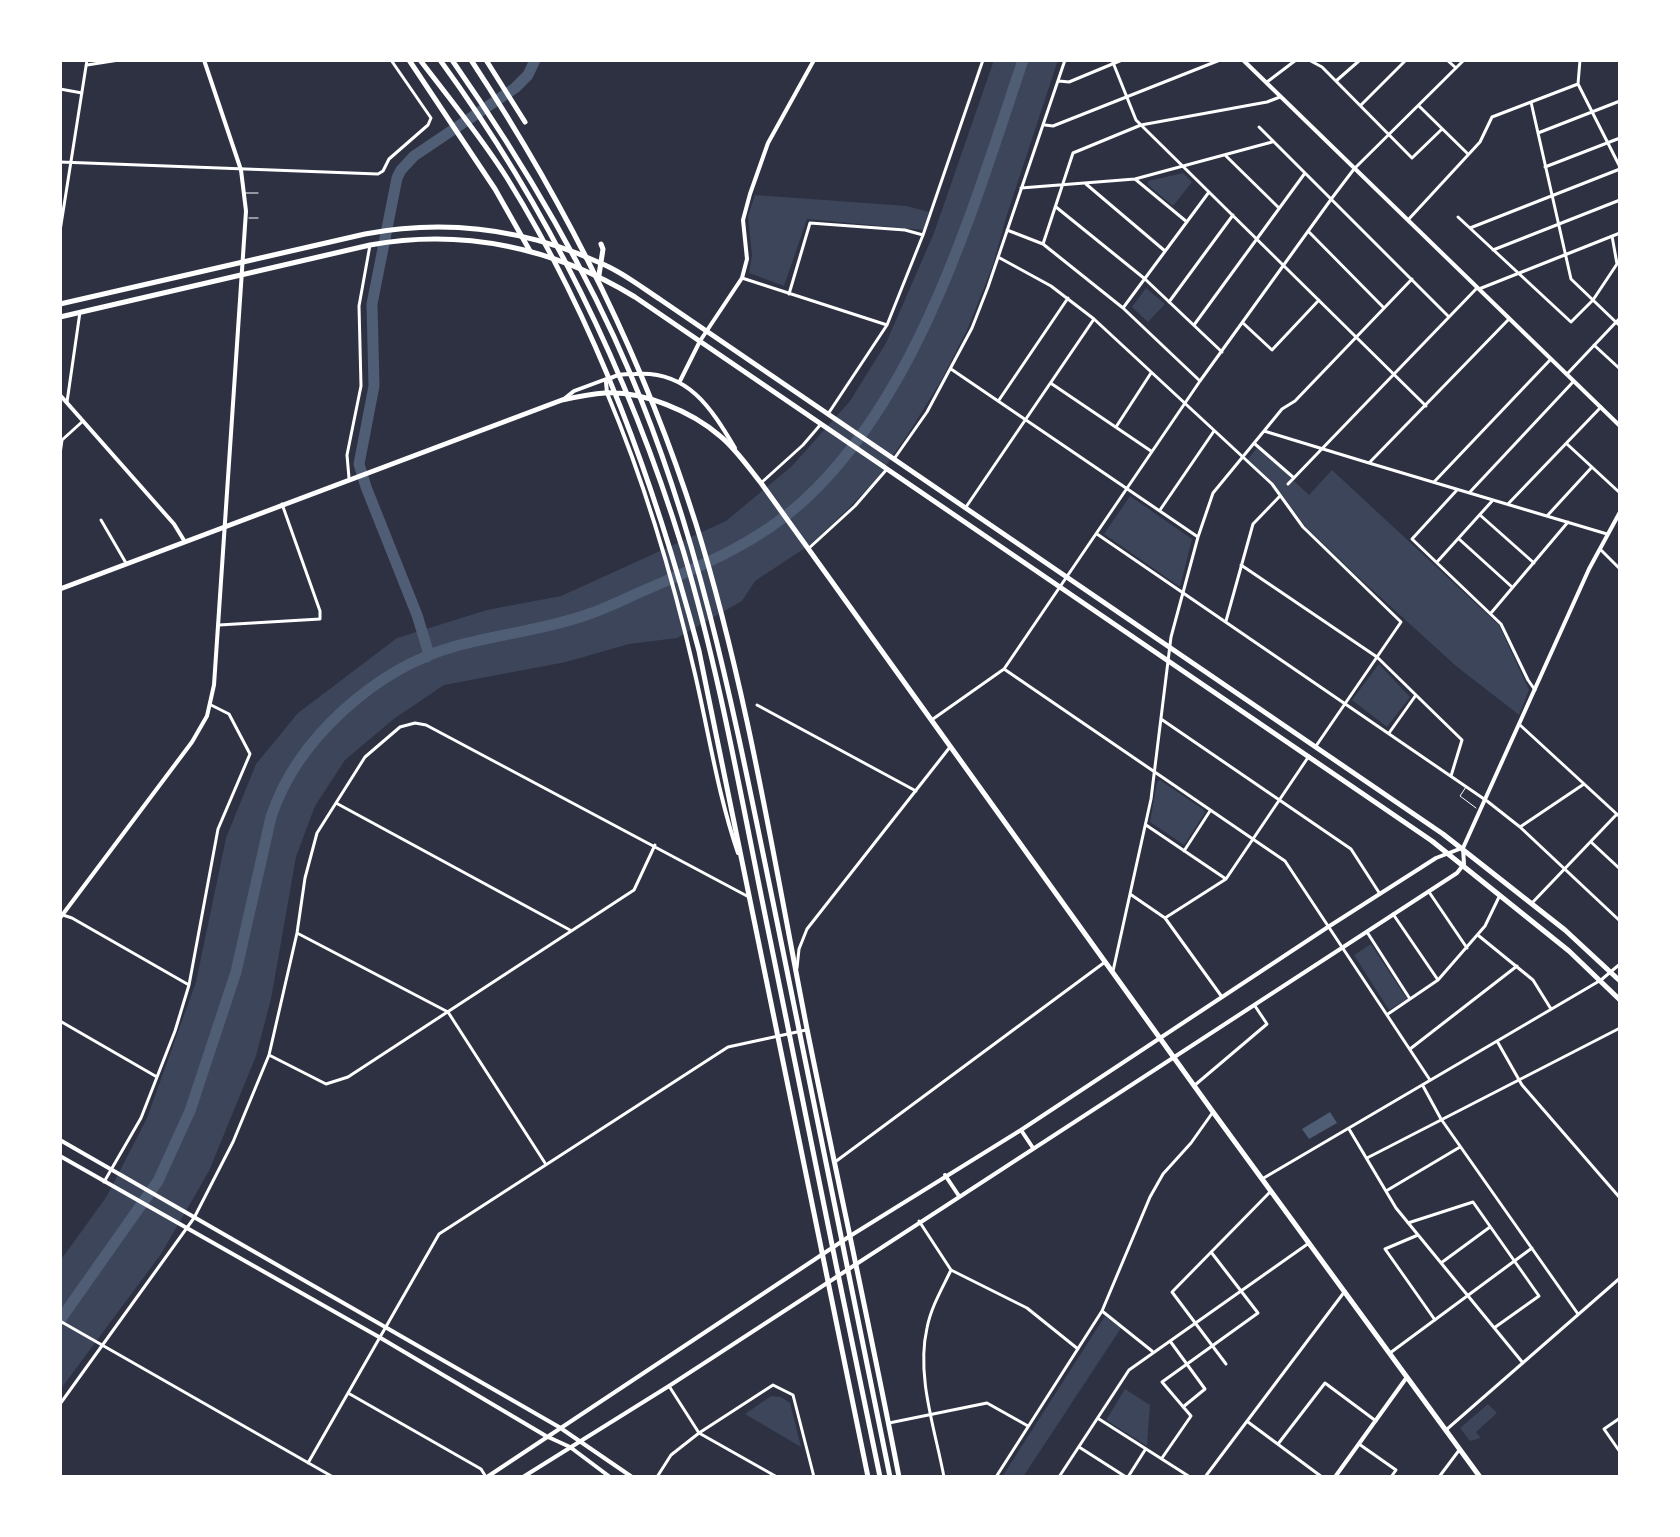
<!DOCTYPE html>
<style>
body{margin:0}
#map{position:relative;width:1680px;height:1537px;overflow:hidden;background:#2d3142;font-family:Roboto,sans-serif}
canvas{display:block}
.frame{position:absolute;inset:0;border:62px solid #fff;pointer-events:none}
</style>
<div id="map">
<canvas width="1680" height="1537"></canvas>
<div class="frame"></div>
</div>
<script>
const g = document.querySelector('canvas').getContext('2d');
g.lineJoin = 'round';
function fillPath(path, color) { g.fillStyle = color; g.fill(path, 'evenodd'); }
function stroke(path, color, width, dash) { g.strokeStyle = color; g.lineWidth = width; g.lineCap = dash ? 'butt' : 'round'; g.setLineDash(dash || []); g.stroke(path); }
fillPath(new Path2D(`
 M994,60H1058L1006,218L993,265L968,328L941,381L908,434L876,480L848,509L811,544L755,581L742,601L677,638L629,644L566,662L444,685L395,718L345,760L315,806L296,857L271,999L256,1056L209,1171L161,1254L60,1390V1261L107,1196L147,1118L196,982L226,838L256,764L298,713L397,638L487,610L561,596L726,521L792,466L850,401L886,343L934,233Z
 M1183,173L1192,182L1173,206L1148,185V181Z
 M755,195L907,206L929,212L923,230L807,219L784,286L749,273L752,255L748,216Z
 M1146,288L1165,304L1148,322L1132,307Z
 M1258,447L1309,495L1332,470L1499,625L1529,690L1519,715L1456,666L1355,574L1305,526L1275,485L1247,460Z
 M1130,496L1192,539L1180,587L1104,534Z
 M1379,664L1410,697L1387,727L1352,700Z
 M1160,780L1204,810L1205,813L1184,845L1150,822L1157,782Z
 M1371,944L1407,999L1389,1010L1354,955Z
 M1105,1316L1121,1328L1023,1477H1002Z
 M1125,1389L1150,1405L1147,1446L1106,1420Z
 M771,1396L781,1397L790,1403L801,1447L745,1414Z
 M1488,1404L1497,1413L1476,1432L1481,1438L1470,1441L1460,1428Z`), '#3c4559');
fillPath(new Path2D(`
 M1330,1112L1337,1123L1309,1139L1302,1129Z`), '#4f5d75');
stroke(new Path2D(`
 M427,657L428,651L417,615L366,487L359,464L374,386L372,304L397,178L401,170L414,156L515,88L528,75L535,60
 M60,1320L158,1181L190,1111L236,972L271,817C297,738 377,668 456,646C498,634 544,630 586,615C608,608 630,596 652,587C705,564 756,543 800,504C919,398 973,208 1023,60`), '#4f5d75', 11);
stroke(new Path2D(`
 M245,193H258
 M249,218H258
 M1466,787L1460,796L1476,808`), '#fff', 1);
stroke(new Path2D(`
 M1309,60L1322,67L1412,158L1442,129
 M1447,60L1456,68
 M1580,60L1578,84L1620,167
 M87,65L119,60
 M1059,81L1069,82L1122,60
 M1336,81L1360,60
 M1267,82L1296,60
 M60,89L82,93
 M1280,97L1267,102L1141,125L1426,406
 M1531,102L1571,279L1620,326
 M1361,105L1406,60
 M1419,106L1468,154
 M1045,125L1053,126L1220,60
 M1259,127L1449,317
 M1538,133L1620,101
 M1225,155L1279,208
 M60,162L378,174L383,171L389,159L428,125L431,118L391,60
 M1545,167L1620,138
 M1135,179L1187,222
 M1086,184L1165,251
 M1021,188L1135,179L1272,142
 M1056,207L1145,279L1222,352
 M1458,217L1571,322L1593,300L1617,264L1612,236
 M1408,220L1480,142L1492,117L1578,84
 M1470,228L1620,169
 M1007,230L1043,244L1123,308L1200,381
 M60,231L87,60
 M1308,231L1384,308
 M1043,244L1073,153L1141,125L1136,120L1112,60
 M1493,250L1620,200
 M998,257L1051,286L1094,319L1272,484L1303,527L1401,622L1316,746
 M742,278L887,325
 M1479,289L1620,233
 M789,294L810,223L905,230L923,235
 M1169,302L1233,215
 M1123,308L1209,192
 M1243,323L1272,350L1319,300
 M1194,325L1305,173
 M1594,345L1620,369
 M951,369L1198,537
 M1567,374L1620,318
 M1052,384L1151,451
 M999,400L1068,298
 M67,402L80,312
 M828,414L887,325L923,235L983,60
 M1116,427L1151,373
 M1264,431L1282,409L1295,401L1412,279
 M1255,444L1294,478
 M1567,444L1620,493
 M60,454L62,440L83,421
 M894,459L927,412L972,328L988,287L1065,60
 M1369,463L1607,534
 M349,478L347,455L361,386L359,306L370,245
 M1434,482L1550,360
 M761,483L803,445L821,424
 M1288,484L1477,288
 M1457,490L1412,539L1501,624L1528,680L1535,690
 M1469,493L1573,382
 M1508,504L1601,407
 M966,507L1094,319
 M1160,510L1214,431
 M1480,515L1534,563
 M1547,516L1592,467
 M101,520L126,563
 M1097,534L1487,801L1520,827L1620,921
 M1459,539L1512,587
 M808,549L855,506L887,469
 M1600,549L1620,569
 M1437,562L1493,500
 M1241,565L1377,657L1462,740L1451,776
 M1491,613L1568,522
 M1226,621L1253,524L1280,496
 M219,625L320,619V611L282,504
 M1004,669L1285,861L1430,1080
 M757,705L916,791
 M933,719L1004,669L1200,381L1332,198L1354,169L1464,60
 M1161,719L1351,849L1380,894
 M1520,725L1620,817
 M1389,733L1416,695
 M336,803L570,930
 M1146,825L1226,879
 M1520,827L1584,784
 M1591,842L1620,869
 M1184,851L1210,811
 M1429,892L1467,948
 M1130,894L1165,918L1222,997
 M1532,903L1617,814
 M1393,914L1438,980
 M63,915L72,918L189,985
 M1165,918L1226,879L1309,756
 M1367,932L1410,999
 M297,933L448,1012L545,1163
 M1479,936L1533,980L1551,1009
 M797,968L799,949L807,929L950,747
 M1113,971L1151,799L1171,637L1198,537L1213,493L1264,431L1369,463L1509,319
 M1388,1014L1438,980L1485,926L1499,897
 M60,1021L157,1077
 M1497,1041L1522,1085L1620,1198
 M1410,1049L1517,966
 M269,1055L326,1084L348,1077L634,890L655,845
 M1195,1085L1267,1024L1255,1006
 M1423,1086L1441,1119L1578,1314
 M1349,1129L1396,1208L1523,1363
 M1367,1158L1620,1028
 M835,1162L1105,962
 M1262,1179L1601,980L1620,964
 M104,1182L141,1118L175,1031L189,985L218,829L250,754L229,714L211,705
 M1386,1191L1460,1147
 M919,1221L951,1270L1027,1308L1078,1349
 M1408,1223L1473,1202L1539,1296L1494,1328
 M1418,1235L1385,1249L1435,1320
 M1441,1263L1490,1227
 M1102,1311L1152,1351
 M60,1321L333,1477
 M1170,1341L1205,1389L1183,1407
 M1390,1353L1532,1248
 M1226,1364L1172,1292L1271,1191
 M669,1386L699,1433L777,1477
 M348,1393L481,1469L486,1477
 M60,1404L194,1218L233,1142L269,1055L297,933L305,878L317,833L365,757L400,727L415,723L426,725L747,896
 M1620,1418L1604,1429L1620,1452
 M1099,1419L1190,1477
 M1248,1422L1322,1477
 M889,1423L987,1403L1028,1426
 M1446,1430L1620,1278
 M1278,1444L1325,1383L1376,1421
 M1359,1444L1396,1470L1391,1477
 M1079,1447L1126,1477
 M1162,1458L1191,1416L1162,1382L1258,1313L1211,1252
 M308,1463L439,1234L728,1047L806,1030
 M657,1477L671,1455L699,1433L773,1385L793,1395L814,1477
 M944,1477C935,1429 916,1376 927,1328C931,1307 942,1289 951,1270
 M996,1477L1102,1311L1150,1197L1163,1174L1191,1143L1213,1112
 M1059,1477L1129,1370L1309,1243
 M1128,1477L1145,1450
 M1205,1477L1345,1291
 M1439,1477L1460,1449`), '#fff', 3);
stroke(new Path2D(`
 M1243,60L1620,426
 M680,381L700,341L742,278L747,259L743,220L750,194L768,143L814,60
 M60,395L174,524L185,542
 M564,399L574,391L609,378
 M735,448C711,408 688,370 635,374C625,374 613,374 606,382L607,393C645,483 673,578 695,674C709,734 718,795 738,853
 M60,918L192,742L207,716L214,685L246,211L241,170L204,60
 M1021,1130L1033,1148
 M60,1140L559,1427L632,1477
 M60,1156L379,1337L546,1436L570,1447L610,1477
 M945,1175L959,1196
 M487,1477L850,1236L1021,1130L1328,927L1436,858L1462,848
 M523,1477L669,1386L1457,873L1464,864L1463,848L1589,569L1620,512
 M1335,1477L1407,1377`), '#fff', 4);
stroke(new Path2D(`
 M60,304L365,234C445,219 524,229 598,262C621,271 641,287 661,300L1443,834L1565,930L1620,981
 M60,317L370,245C463,228 555,248 635,297L1432,841L1569,951L1620,1000`), '#fff', 5);
stroke(new Path2D(`
 M409,60L495,189L530,251
 M420,60C450,99 481,137 507,178C598,325 655,485 699,651L868,1477
 M471,60C566,204 644,360 696,524C747,688 774,861 807,1029C837,1178 870,1327 899,1477
 M486,60L525,122
 M599,275L603,249L601,244
 M60,589L562,400C576,397 590,394 605,393C643,391 691,411 720,436C736,449 748,467 761,483L1213,1112L1480,1477`), '#fff', 5);
stroke(new Path2D(`
 M440,60C548,208 629,374 683,550C721,677 743,809 770,939C807,1118 842,1298 880,1477
 M452,60C521,159 583,262 630,373C702,542 736,723 773,902C812,1094 851,1285 890,1477`), '#fff', 5);
</script>
